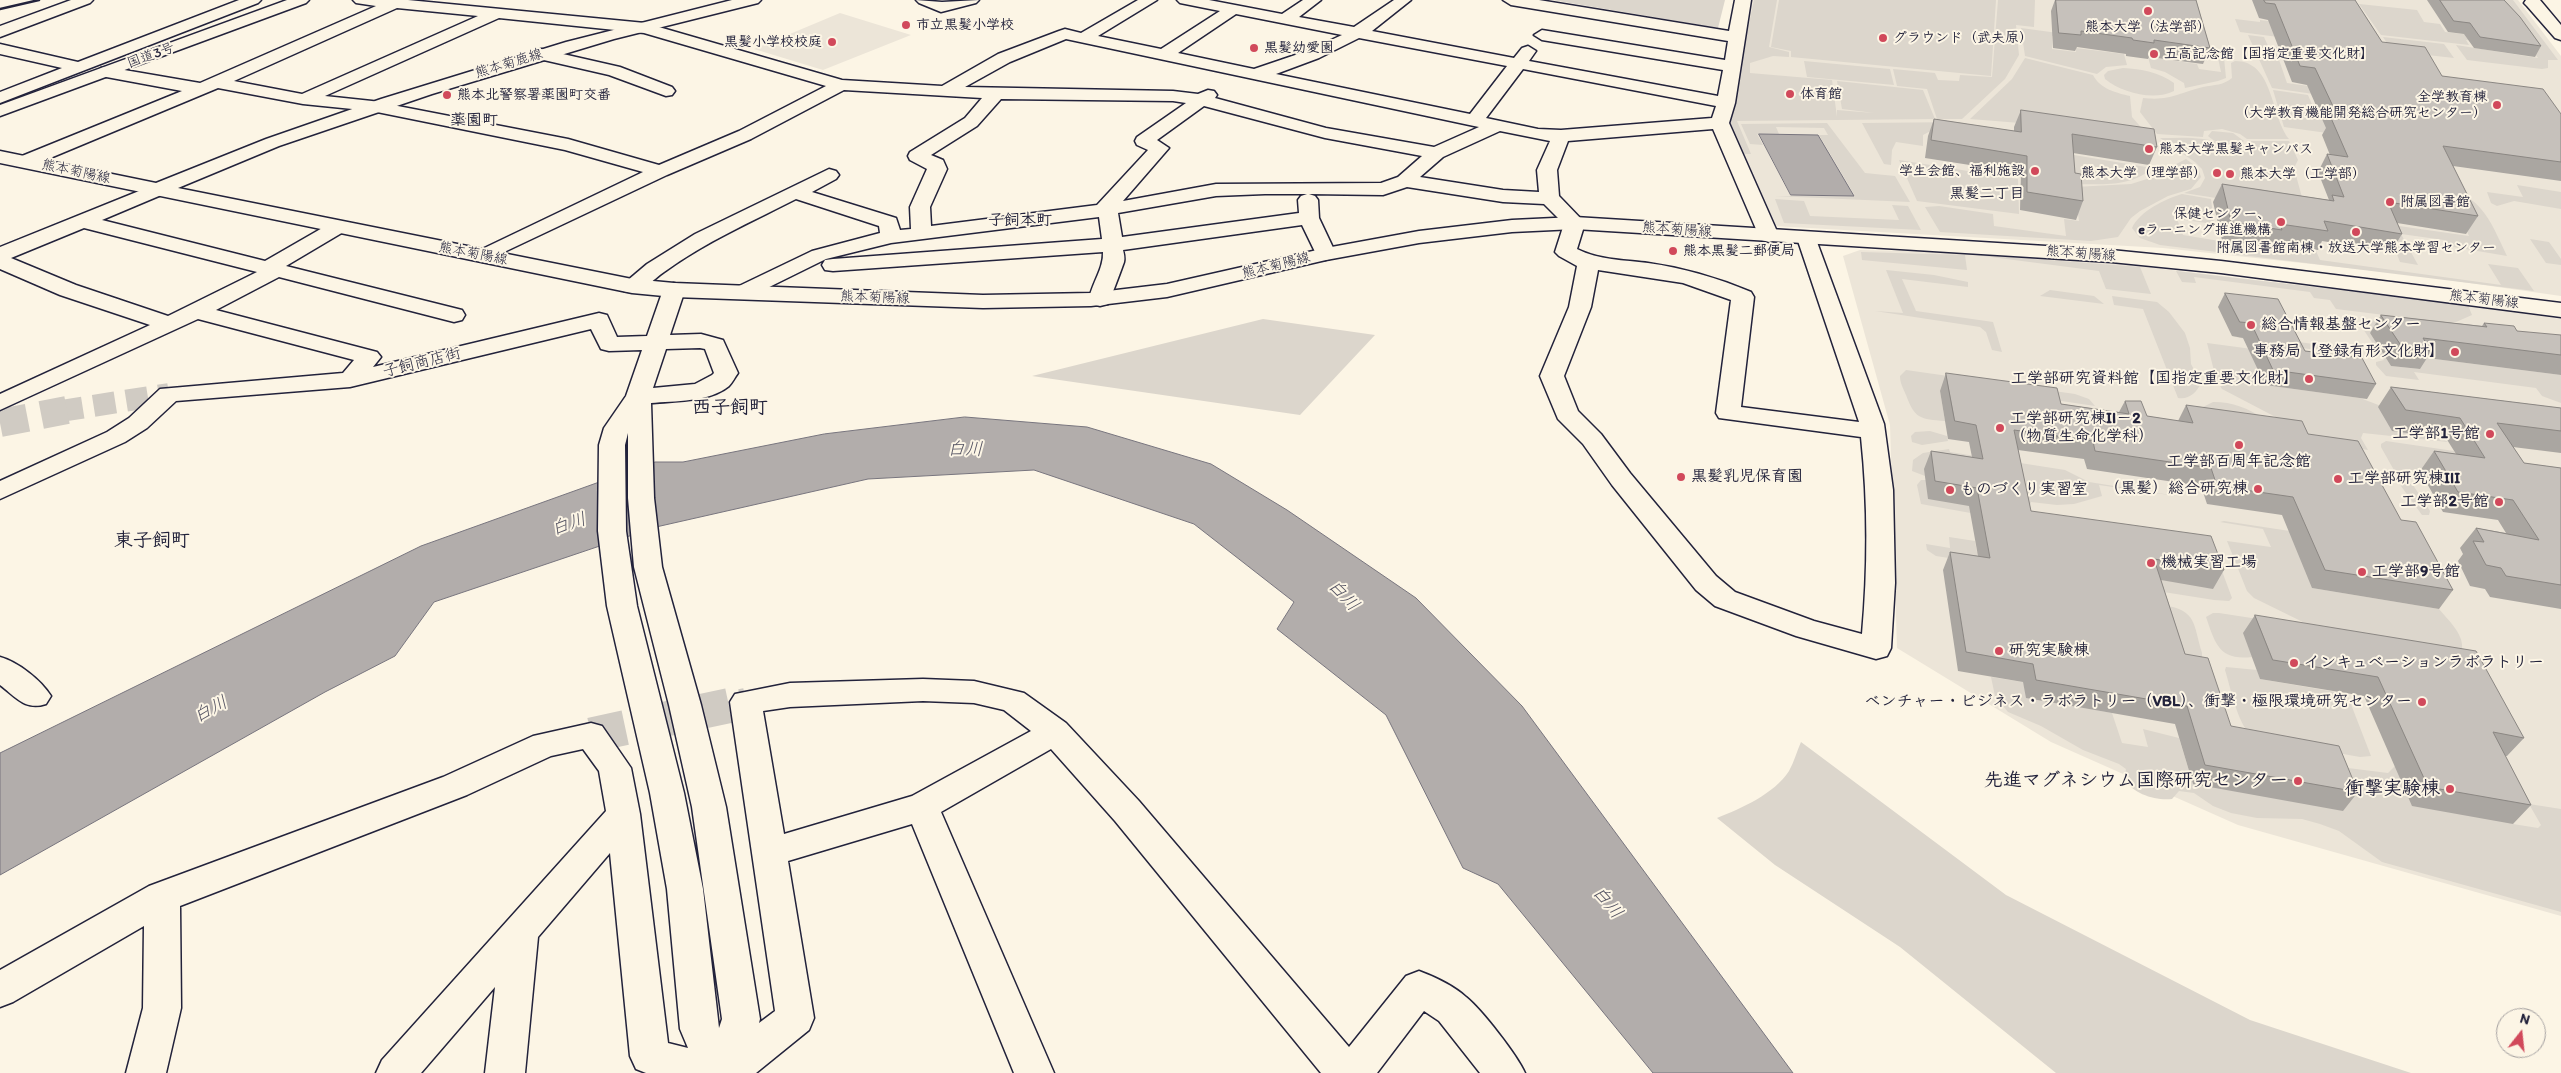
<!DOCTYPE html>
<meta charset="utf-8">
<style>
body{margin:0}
#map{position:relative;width:2561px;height:1073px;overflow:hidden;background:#fcf5e5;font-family:Itim,sans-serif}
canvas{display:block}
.north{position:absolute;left:2496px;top:1008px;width:50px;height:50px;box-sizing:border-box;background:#fcf5e5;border:1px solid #a5a1a1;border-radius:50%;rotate:16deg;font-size:14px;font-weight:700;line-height:20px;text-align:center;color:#22223b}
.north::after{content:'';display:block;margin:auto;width:18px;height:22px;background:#d1495b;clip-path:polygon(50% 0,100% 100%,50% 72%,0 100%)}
</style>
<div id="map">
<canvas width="2561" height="1073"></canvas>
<div class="north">N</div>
</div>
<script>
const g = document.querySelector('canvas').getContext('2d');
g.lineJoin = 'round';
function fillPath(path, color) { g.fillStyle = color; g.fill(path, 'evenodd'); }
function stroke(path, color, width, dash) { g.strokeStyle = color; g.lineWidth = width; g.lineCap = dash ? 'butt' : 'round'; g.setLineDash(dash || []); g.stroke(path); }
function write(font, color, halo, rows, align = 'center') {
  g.font = font + ' Itim,"Klee One",sans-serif'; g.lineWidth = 4; g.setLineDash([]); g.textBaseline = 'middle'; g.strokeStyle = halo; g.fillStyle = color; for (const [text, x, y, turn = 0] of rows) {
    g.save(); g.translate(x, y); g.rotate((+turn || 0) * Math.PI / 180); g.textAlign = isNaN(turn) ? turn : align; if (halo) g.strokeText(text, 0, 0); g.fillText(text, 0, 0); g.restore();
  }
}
fillPath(new Path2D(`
 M1752,0H2518L2561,56V296L2413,275L2163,248L1773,226L1726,124Z
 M840,13L911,35L823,70L754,49Z
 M1860,250L1951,252L2129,265L2468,305L2561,319V916L2238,825L2051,742L1897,648L1890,425L1843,256Z`), '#ece5d8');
fillPath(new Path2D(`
 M1552,0H1725L1718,28Z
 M1754,0H1777L1769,47L1789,52V57L1773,56L1750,63V73L1832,80L1837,117V110L1874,113L1842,109L1837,81L1923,90L1935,119L1737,121L1751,154H1741L1728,124Z
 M1779,0H1996L1991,76L1791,57V51L1771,47Z
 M1998,0H2035L2034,27L2016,25L2019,55L2005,79L1962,119H1937L1927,89L1897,86L1893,69L1935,73L1938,80L1959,81L1960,75L1992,77Z
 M2486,0H2513L2558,60H2548V68L2542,69L2467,60L2456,45L2538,58L2509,18Z
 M2359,4L2417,10L2424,22L2440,24L2445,32L2472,35L2476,41L2466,40L2469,45L2381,35Z
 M2235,19L2260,22V20L2334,30L2386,51L2240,32Z
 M2021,28L2058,33L2072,39L2052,36V49L2076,52V48L2124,54L2127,65L2106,67L2097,74L2025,56Z
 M2248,35L2264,37L2268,46L2307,51L2308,55L2276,51L2287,83L2323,88L2327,96L2272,88Z
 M2383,37L2444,44L2454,58L2392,51Z
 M2145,48L2208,56V53L2224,58L2226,78L2218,81L2185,88L2184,83L2165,72L2151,68L2148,57L2197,64L2199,69L2221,72L2218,58Z
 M2025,58L2093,75C2100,89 2117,93 2130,96L2132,117L2146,133L1970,119L2012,79Z
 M1804,61L1890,69L1894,85L1807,77Z
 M2235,61C2274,61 2270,115 2289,139H2247L2240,134L2222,129L2204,131L2203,137L2157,134L2140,112L2143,98C2171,101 2178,93 2203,87C2214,85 2224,85 2232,78L2231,63Z
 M2123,68C2141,69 2159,72 2174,83V91C2154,101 2122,93 2105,79L2104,75L2108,71Z
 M2273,90L2308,95L2316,114L2377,122L2385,141L2284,127Z
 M1965,122L1944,124L1923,135V146L1896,142L1892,150L1891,165L1884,164L1862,123Z
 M1827,123L1865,173L1895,176L1910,202L1775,196H1855L1819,135H1828L1824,128L1776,127L1779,134H1757L1763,145L1750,144L1741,124Z
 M2212,131L2233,133L2244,141C2234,149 2216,144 2208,136Z
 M2160,138C2174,138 2189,137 2203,139C2220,141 2224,148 2245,146L2249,141H2289L2298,160L2294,168L2306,212L2184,193L2200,187L2205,178L2202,169L2195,162Z
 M2068,154L2152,168C2132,188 2097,184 2071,184Z
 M2186,159L2198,168L2201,177L2191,189L2168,196L2140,211L2131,218L2118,237L2091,241L1940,232L1925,207L1939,206L1993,214L1994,226L2066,236L2064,219L2079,221L2074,187L2131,184L2147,179Z
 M1899,160L2018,179L2019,214L1917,201Z
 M2517,185L2561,192V209L2514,201L2497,206L2491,203L2487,192L2523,197Z
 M2448,191C2482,194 2494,229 2507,256L2448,246L2444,240L2401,234L2418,265L2400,262L2385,224L2469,236Z
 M2182,194L2211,199L2214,224L2177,219L2183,235L2274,250V244L2316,251L2320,260L2501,285L2488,264L2518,268L2534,291L2160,245L2140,238L2132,228C2140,211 2165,199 2182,194Z
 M1775,199L1804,201L1810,216L1899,220L1892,205L1908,206L1921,230L1784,223Z
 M2530,239L2549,242L2561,259V265L2546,263Z
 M1861,252L1965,255L1967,270L1862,260Z
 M1968,254L2140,267L2151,294L2106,289L2099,271Z
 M1886,270L1934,275L1968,282V287L1902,279L1916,311L1993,322L2002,352L1992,350L1986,332L1980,327L1875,311L1903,313Z
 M2176,271L2468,305L2472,315L2456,322H2441L2336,309L2330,300L2314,298L2310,292L2194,277L2196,283L2182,282Z
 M2050,290L2094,296L2104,304L2040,296Z
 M2112,296L2157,302L2169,312L2185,333L2190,348L2191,364L2201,383C2197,392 2189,400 2178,398L2143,309L2114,305Z
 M1263,319L1375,335L1300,415L1032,376Z
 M2380,320L2370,333L2391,366L2419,369L2411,356L2561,375V403L2542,396L2536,388L2414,372L2419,380L2386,376L2376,365V362L2384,360L2361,326L2362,321Z
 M2232,336L2284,340L2358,350L2359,353L2356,355L2263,343Z
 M2207,343L2282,353L2265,385L2360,398L2397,412L2448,442L2363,433L2361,438L2368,450L2336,445L2310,435L2222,389L2216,379Z
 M1906,370L2075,394L2089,399L2095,406L2048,399L1940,391L1945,421C1920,419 1915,419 1906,395C1903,388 1900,383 1900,376Z
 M2213,402C2233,402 2248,408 2264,419L2201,408Z
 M1930,431L1947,436L1948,441L1922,445L1912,442L1911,436L1915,432Z
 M2386,441L2454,451L2471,479L2406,469L2395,472L2381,447V444Z
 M1949,449L1950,452L2065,470L2089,482L2183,497L2099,485L2102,496L2074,504L2057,505L2031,502L2030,506L1998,518L1921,504L1917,485L1921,480H1926L1925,476L1912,471L1913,460L1923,453Z
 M2403,481L2413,485L2430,511L2429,515H2422L2401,486L2400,483Z
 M2224,521L2329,537L2312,588L2439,609C2449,621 2467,637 2461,653L2313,627L2254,598L2247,591L2227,541L2271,547L2263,529L2220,522Z
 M1949,537L1975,541L1977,552L2087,569L2219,563L2232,598L2229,601L2214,600L1936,556L1927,550L1926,544L1950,548Z
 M2164,605C2197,611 2193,623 2202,653V658L2185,659Z
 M2213,613H2219L2271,621L2244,634L2252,657C2219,661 2215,643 2206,617Z
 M2226,667L2257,670L2260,679L2347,694L2371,756L2360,757L2254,738C2238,727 2231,689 2225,670Z
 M1991,677L2023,682L2027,698L2112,713L2122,743L2148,747L2143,729L2179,738L2193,784L2348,768L2388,773L2395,766L2513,824L2538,828L2541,825L2529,804L2561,809V912L2382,862L2339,831L2320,824L2302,819L2257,818L2231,813L2213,806L2194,793L2179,791L2172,799C2156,801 2133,794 2124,779L2126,769L2119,764L2083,750L2041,726L2008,712L1995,696Z
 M1801,742L2006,895L2250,1020L2411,1073H2056L1900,947L1775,865L1717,818C1742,808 1774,794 1789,771C1794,762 1797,751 1801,742Z`), '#dcd6cc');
const water = new Path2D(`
 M1759,134L1818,135L1854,196L1791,195Z
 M965,417L1087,427L1211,464L1287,510L1416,598L1522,706L1793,1073H1653L1498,884L1463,868L1386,715L1277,629L1294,602L1194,524L1034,470L868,479L656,527L434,602L395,656L325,692L0,875V753L421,546L655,462H683L824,434Z`);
fillPath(water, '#b2adab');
stroke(water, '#78757e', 1);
stroke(new Path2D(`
 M61,411L169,394`), '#d0cbc3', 22, [22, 11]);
stroke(new Path2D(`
 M0,423L67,410
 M741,703L746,702`), '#d0cbc3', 28, [28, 14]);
stroke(new Path2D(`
 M591,735L746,702`), '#d0cbc3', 35, [35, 18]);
const minor = new Path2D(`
 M71,0H93L90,3L0,37V26Z
 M239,0H261L258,3L0,103V92L62,68L0,54V44L78,62Z
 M353,0H408L645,23L842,80L942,86L998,54L1059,31L1065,29L1081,33L1138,0H1157L1098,36L1161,49L1220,11L1180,3L1177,0H1209L1282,14L1303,0H1321L1299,17L1354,27L1394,0H1411L1372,31L1514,58L1522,48L1528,46L1536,51L1529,61L1718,96L1723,70L1542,40L1534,35L1542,30L1725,60L1728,41L1511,5L1503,0H1539L1729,31L1735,0H1751L1735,103L1729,123L1779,236L1776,240L1769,242L1762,240L1759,236L1713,129L1568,141L1557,170L1559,196L1585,223L1577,249C1599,260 1624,260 1648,263C1684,268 1718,278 1751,292L1754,297L1741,407L1859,422L1797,238L1800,234L1807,232L1814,234L1884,424L1893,490L1895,583L1891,648L1887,656L1876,659L1796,636L1715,606L1696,590L1612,485L1583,444L1558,419L1540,376L1569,307L1577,266L1559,256L1555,252L1564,224L1544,204L1503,202L1407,187L1383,195L1309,194L1315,196L1318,200L1319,218L1336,254L1332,258L1325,260L1318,258L1302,225L1123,250C1124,254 1125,258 1124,262C1122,268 1110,300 1108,304L1100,306L1092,304L1089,299C1092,283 1104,268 1103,252L833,271L825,270L822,265L825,260L833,259L1102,239L1099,217L891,243L826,259L745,299L737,297L734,292L737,287L812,251L880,233L879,226L796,199C751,222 705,242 664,272C651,281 641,295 624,291L621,286L647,264L695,234L829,169L836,171L839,175L836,179L812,192L896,218L900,230L911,229L910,207L927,169L910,160L908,156L910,152L965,118L982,98L844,90L751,139L667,175L483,262L476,260L472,256L476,252L643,172L565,150L372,111L303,104L218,88L31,166H17L15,162L17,158L182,91L101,76L99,72L101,68L107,67L200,83L376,6L356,3ZM397,8L478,16L302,94L234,81ZM1236,14L1342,35L1307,51L1254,69L1178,53ZM499,18L644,33L826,86L739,131L659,165L568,139L372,101L325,96ZM1359,38L1507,66L1470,114L1276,74L1319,58ZM1066,39L1474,126L1479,127L1434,147L1326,128L1215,98L1217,95L1214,91L1208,90L1198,94L1173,91L965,87L1010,62ZM1523,69L1716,106L1712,118L1561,130L1538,129L1486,118ZM1001,99L1173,101L1186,103L1137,137L1135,141L1137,145L1148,150L1097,205L931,226L930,207L947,169L943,160L931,155L977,126ZM1204,106L1325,138L1422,156L1398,177L1381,183L1216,184L1123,201L1169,148L1157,140ZM1500,131L1550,141L1537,170L1539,192L1503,190L1420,177L1443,157ZM1265,194H1307L1301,196L1298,200L1299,213L1122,237L1118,213L1216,196ZM1598,270L1683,283L1731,300L1716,413L1719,418L1861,437C1868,503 1868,568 1862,634L1814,621L1735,592L1716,576L1630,473L1601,434L1578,411L1564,376L1591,307Z
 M916,0L942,2L979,0L976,3L941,12L919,3Z
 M2526,0H2540L2561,25V40L2555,38L2527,6L2524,3Z
 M541,49L620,67L672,87L675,91L672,95L666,96L609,75L535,58L533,54L535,50Z
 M159,183L166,185L169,189L166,193L102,220L265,261L331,223L338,221L345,223L348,227L345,231L286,266L462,310L465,315L462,320L454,322L279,277L216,310L377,352L381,357L373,367L599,313L607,315L617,337L647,336L663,290L666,285L674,283L682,285L685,290L670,335L701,334L723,340L738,373C735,377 732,383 729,386C710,402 674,401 651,403L654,498L662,567L701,705L726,807L760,1019L759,1023L775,1011L730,702L735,694L790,683L923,679L974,681L1024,693L1066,723L1139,801L1349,1047L1406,976L1419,971C1435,977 1454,986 1466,997C1482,1010 1517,1055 1525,1073H1480L1439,1021L1424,1011L1377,1073H1321L1115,821L1051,749L941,812L1054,1073H1014L912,824L788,861L814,1018L809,1030L756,1073H646L636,1069L630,1056L610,853L538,937L525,1073H485L495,987L421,1073H376L382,1060L606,811L599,771L583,749L551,756L467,795L180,906L181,1008L166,1073H126L143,1008L144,926L13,1002L0,1007V970L149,886L443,777L533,736L591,723L602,726L631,768L640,814L668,1043L688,1048L680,1029L667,889L650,793L607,606L598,531L599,445L604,428L626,396L642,350L609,351L601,349L591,329L350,387L176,401L147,428L125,442L0,499V481L107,432L129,418L160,389L343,373L354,360L198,319L0,410V394L150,325L60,295L0,269V247ZM84,228L257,272L168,316L76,285L11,258ZM700,348L705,349L714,373L712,375L695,384L653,388L666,349ZM628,433V498L634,567L669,705L692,807L722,1019L719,1028L703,889L684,793L637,606L626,531L625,445ZM923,701L974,703L1004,710L1031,731L912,796L784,834L763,711L790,707Z
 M0,657C18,662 41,680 51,696L46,704C25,711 16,697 0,685Z`);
const major = new Path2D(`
 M732,0H761L758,3L614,39L432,94L279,146L178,188L632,279L674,283L983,295L1091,293L1167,284L1326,248L1419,231L1512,220L1575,217L2111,250L2221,261L2561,303V317L2221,273L2111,262L1575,229L1512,232L1419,243L1326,260L1167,297L1091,306L983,308L674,297L632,293L0,163V151L156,183L266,139L381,99L566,42Z`);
const highway = new Path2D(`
 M287,0H309L306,3L0,116V105Z`);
stroke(minor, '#22223b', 3);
stroke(major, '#22223b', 3);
stroke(highway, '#22223b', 3);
fillPath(minor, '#fcf5e5');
fillPath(major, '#fcf5e5');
fillPath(highway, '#fcf5e5');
stroke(new Path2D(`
 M0,9L39,0`), '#22223b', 2.5);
fillPath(new Path2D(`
 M2055,0H2196L2210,48L2203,64L2149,57L2148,59L2126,56V54L2077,47L2075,51L2053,48L2051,11Z
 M2252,0H2355L2382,42L2442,76L2561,114V181L2453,166L2478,216L2466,234L2397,223L2402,234L2391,252L2322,241L2318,250L2275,243L2272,248L2222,240L2213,202L2222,184L2329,200L2318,172L2327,154L2330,155L2322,135L2326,128L2307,85L2292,82L2268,20L2259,18Z
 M2427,0H2504L2541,46L2535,57L2474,48L2464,34L2448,32Z
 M2021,110L2157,147L2149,165L2073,153L2075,173L2083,201L2076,220L2020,210L2021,173L1925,158L1928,136L1934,119L2014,131V127Z
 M2225,293L2305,351L2376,384L2367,399L2265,385L2243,338L2232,336L2218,307Z
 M2381,315L2482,326L2484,323L2517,331L2561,355V375L2427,358L2420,369L2391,366L2370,333Z
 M1946,373L2061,404L2119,412L2125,401L2147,416L2178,421L2186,405L2308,434L2401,520L2453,590L2439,609L2312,588L2282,515L2207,504L2201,486L2087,469L2084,459L2018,450L2031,511L2224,570L2213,589L2161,580L2185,654L2231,726L2358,792L2343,811L2193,784L2175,724L2026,698L2023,682L1958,671L1943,570L1950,552L1978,556L1969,506L1928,499L1924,469L1931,451L1972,457L1969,442L1948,439L1940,391Z
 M2391,387L2561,408V453L2513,447L2524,463L2561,468V609L2490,597L2485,589L2470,586L2458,561L2463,554L2460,548L2476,528L2506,533L2498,520L2443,512L2420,471L2434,451L2456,454L2446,438L2392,431L2378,407Z
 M2255,615L2524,738L2507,756H2505L2531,805L2513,824L2412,806L2364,696L2260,679L2243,633Z`), '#aaa6a1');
const building = new Path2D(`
 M2056,0H2196L2210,48L2154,40V43L2133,40L2132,38L2081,31V35L2059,33Z
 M2264,0H2355L2382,42L2425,47L2442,76L2543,89L2561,114V162L2443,146L2478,216L2388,202L2402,234L2324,221L2328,231L2280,224L2282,230L2231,222L2222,184L2334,201L2332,195L2344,197L2327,154L2348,157L2331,118L2339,119L2315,68L2300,66L2275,4L2266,3Z
 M2440,0H2504L2520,17L2541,46L2480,37L2470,23L2454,21Z
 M2021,110L2154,129L2157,147L2072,134L2075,173L2081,174L2083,201L2027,192V156L1931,140L1934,119L2021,132Z
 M2225,293L2278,299L2305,351L2362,358L2376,384L2273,370L2251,323L2240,322Z
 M2381,315L2487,327L2484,323L2514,326L2517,331L2561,335V355L2423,338L2431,351L2403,348Z
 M1946,373L2057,388L2061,404L2129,414L2125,401H2141L2147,416L2193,423L2186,405L2302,421L2308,434L2358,441L2401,520L2416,522L2453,590L2325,570L2293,497L2217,486L2211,468L2095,451L2093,441L2014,430L2031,511L2211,536L2224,570L2154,559L2185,654L2208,658L2231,726L2339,746L2358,792L2205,765L2187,706L2036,680L2033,664L1966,652L1950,552L1990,558L1977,488L1935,481L1931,451L1983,459L1976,425L1955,421Z
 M2391,387L2561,408V431L2497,423L2524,463L2561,468V585L2506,576L2501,568L2486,565L2473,541L2484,542L2476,528L2539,540L2513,500L2458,492L2434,451L2485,458L2460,418L2406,410Z
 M2255,615L2476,651L2524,738L2493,732L2531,805L2428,787L2378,677L2273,660Z`);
fillPath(building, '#c6c1bb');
stroke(building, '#8b8783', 1);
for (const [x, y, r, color] of [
 [2148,11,5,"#d1495b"],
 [906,25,5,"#d1495b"],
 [1883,38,5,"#d1495b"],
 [832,42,5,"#d1495b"],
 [1254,48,5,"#d1495b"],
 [2154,54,5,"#d1495b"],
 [1790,94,5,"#d1495b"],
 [447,95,5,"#d1495b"],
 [2497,105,5,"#d1495b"],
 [2149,149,5,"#d1495b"],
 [2035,171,5,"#d1495b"],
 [2217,173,5,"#d1495b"],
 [2230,174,5,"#d1495b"],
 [2390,202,5,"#d1495b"],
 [2281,222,5,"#d1495b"],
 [2356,232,5,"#d1495b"],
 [1673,251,5,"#d1495b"],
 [2251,325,5,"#d1495b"],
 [2455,352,5,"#d1495b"],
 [2309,379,5,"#d1495b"],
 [2000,428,5,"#d1495b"],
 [2490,434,5,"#d1495b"],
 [2239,445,5,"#d1495b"],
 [1681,477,5,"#d1495b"],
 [2338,479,5,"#d1495b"],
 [2258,489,5,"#d1495b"],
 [1950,490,5,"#d1495b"],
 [2499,502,5,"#d1495b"],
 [2151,563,5,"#d1495b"],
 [2362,572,5,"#d1495b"],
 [1999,651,5,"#d1495b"],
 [2294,663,5,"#d1495b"],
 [2422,702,5,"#d1495b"],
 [2298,781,5,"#d1495b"],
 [2450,789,5,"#d1495b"]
]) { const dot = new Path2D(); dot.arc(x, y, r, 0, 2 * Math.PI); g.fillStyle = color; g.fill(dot); stroke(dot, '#fcf5e5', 2); }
write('bold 14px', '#22223b', '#fcf5e5', [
 ["市立黒髪小学校",916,25],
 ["熊本大学（法学部）",2148,27,"center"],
 ["グラウンド（武夫原）",1893,38],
 ["黒髪小学校校庭",822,42,"right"],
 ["黒髪幼愛園",1264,48],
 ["五高記念館【国指定重要文化財】",2164,54],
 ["体育館",1800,94],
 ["熊本北警察署薬園町交番",457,95],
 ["全学教育棟",2487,97,"right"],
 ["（大学教育機能開発総合研究センター）",2487,113,"right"],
 ["熊本大学黒髪キャンパス",2159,149],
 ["学生会館、福利施設",2025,171,"right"],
 ["熊本大学（理学部）",2207,173,"right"],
 ["熊本大学（工学部）",2240,174],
 ["附属図書館",2400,202],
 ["保健センター、",2271,214,"right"],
 ["eラーニング推進機構",2271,230,"right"],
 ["附属図書館南棟・放送大学熊本学習センター",2356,248,"center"],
 ["熊本黒髪二郵便局",1683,251]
], 'left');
write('14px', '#22223b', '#fcf5e5', [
 ["国道3号",151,56,-20],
 ["熊本菊鹿線",509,64,-17],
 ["熊本菊陽線",76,172,12],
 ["熊本菊陽線",1677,230,4],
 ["熊本菊陽線",473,254,11],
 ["熊本菊陽線",2081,254,4],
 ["熊本菊陽線",1276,266,-14],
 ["熊本菊陽線",875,298,2],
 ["熊本菊陽線",2484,300,7]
]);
write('bold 15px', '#22223b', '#fcf5e5', [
 ["黒髪二丁目",1987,194]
]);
write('bold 16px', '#22223b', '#fcf5e5', [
 ["薬園町",474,121],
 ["子飼本町",1020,221]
]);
write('bold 16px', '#22223b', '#fcf5e5', [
 ["総合情報基盤センター",2261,325],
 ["事務局【登録有形文化財】",2445,352,"right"],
 ["工学部研究資料館【国指定重要文化財】",2299,379,"right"],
 ["工学部研究棟II－2",2010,419],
 ["（物質生命化学科）",2010,437],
 ["工学部1号館",2480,434,"right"],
 ["工学部百周年記念館",2239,462,"center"],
 ["黒髪乳児保育園",1691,477],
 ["工学部研究棟III",2348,479],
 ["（黒髪）総合研究棟",2248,489,"right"],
 ["ものづくり実習室",1960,490],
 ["工学部2号館",2489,502,"right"],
 ["機械実習工場",2161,563],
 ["工学部9号館",2372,572],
 ["研究実験棟",2009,651],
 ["インキュベーションラボラトリー",2304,663],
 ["ベンチャー・ビジネス・ラボラトリー（VBL）、衝撃・極限環境研究センター",2412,702,"right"]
], 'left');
write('16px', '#22223b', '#fcf5e5', [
 ["子飼商店街",422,363,-14]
]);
write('italic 18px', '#545362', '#fcf5e5', [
 ["白川",965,450,1],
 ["白川",569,525,-19],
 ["白川",1343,596,47],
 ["白川",211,710,-28],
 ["白川",1607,903,50]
]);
write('bold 19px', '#22223b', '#fcf5e5', [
 ["西子飼町",730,408],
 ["東子飼町",152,541]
]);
write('bold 19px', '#22223b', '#fcf5e5', [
 ["先進マグネシウム国際研究センター",2288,781],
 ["衝撃実験棟",2440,789]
], 'right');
</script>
